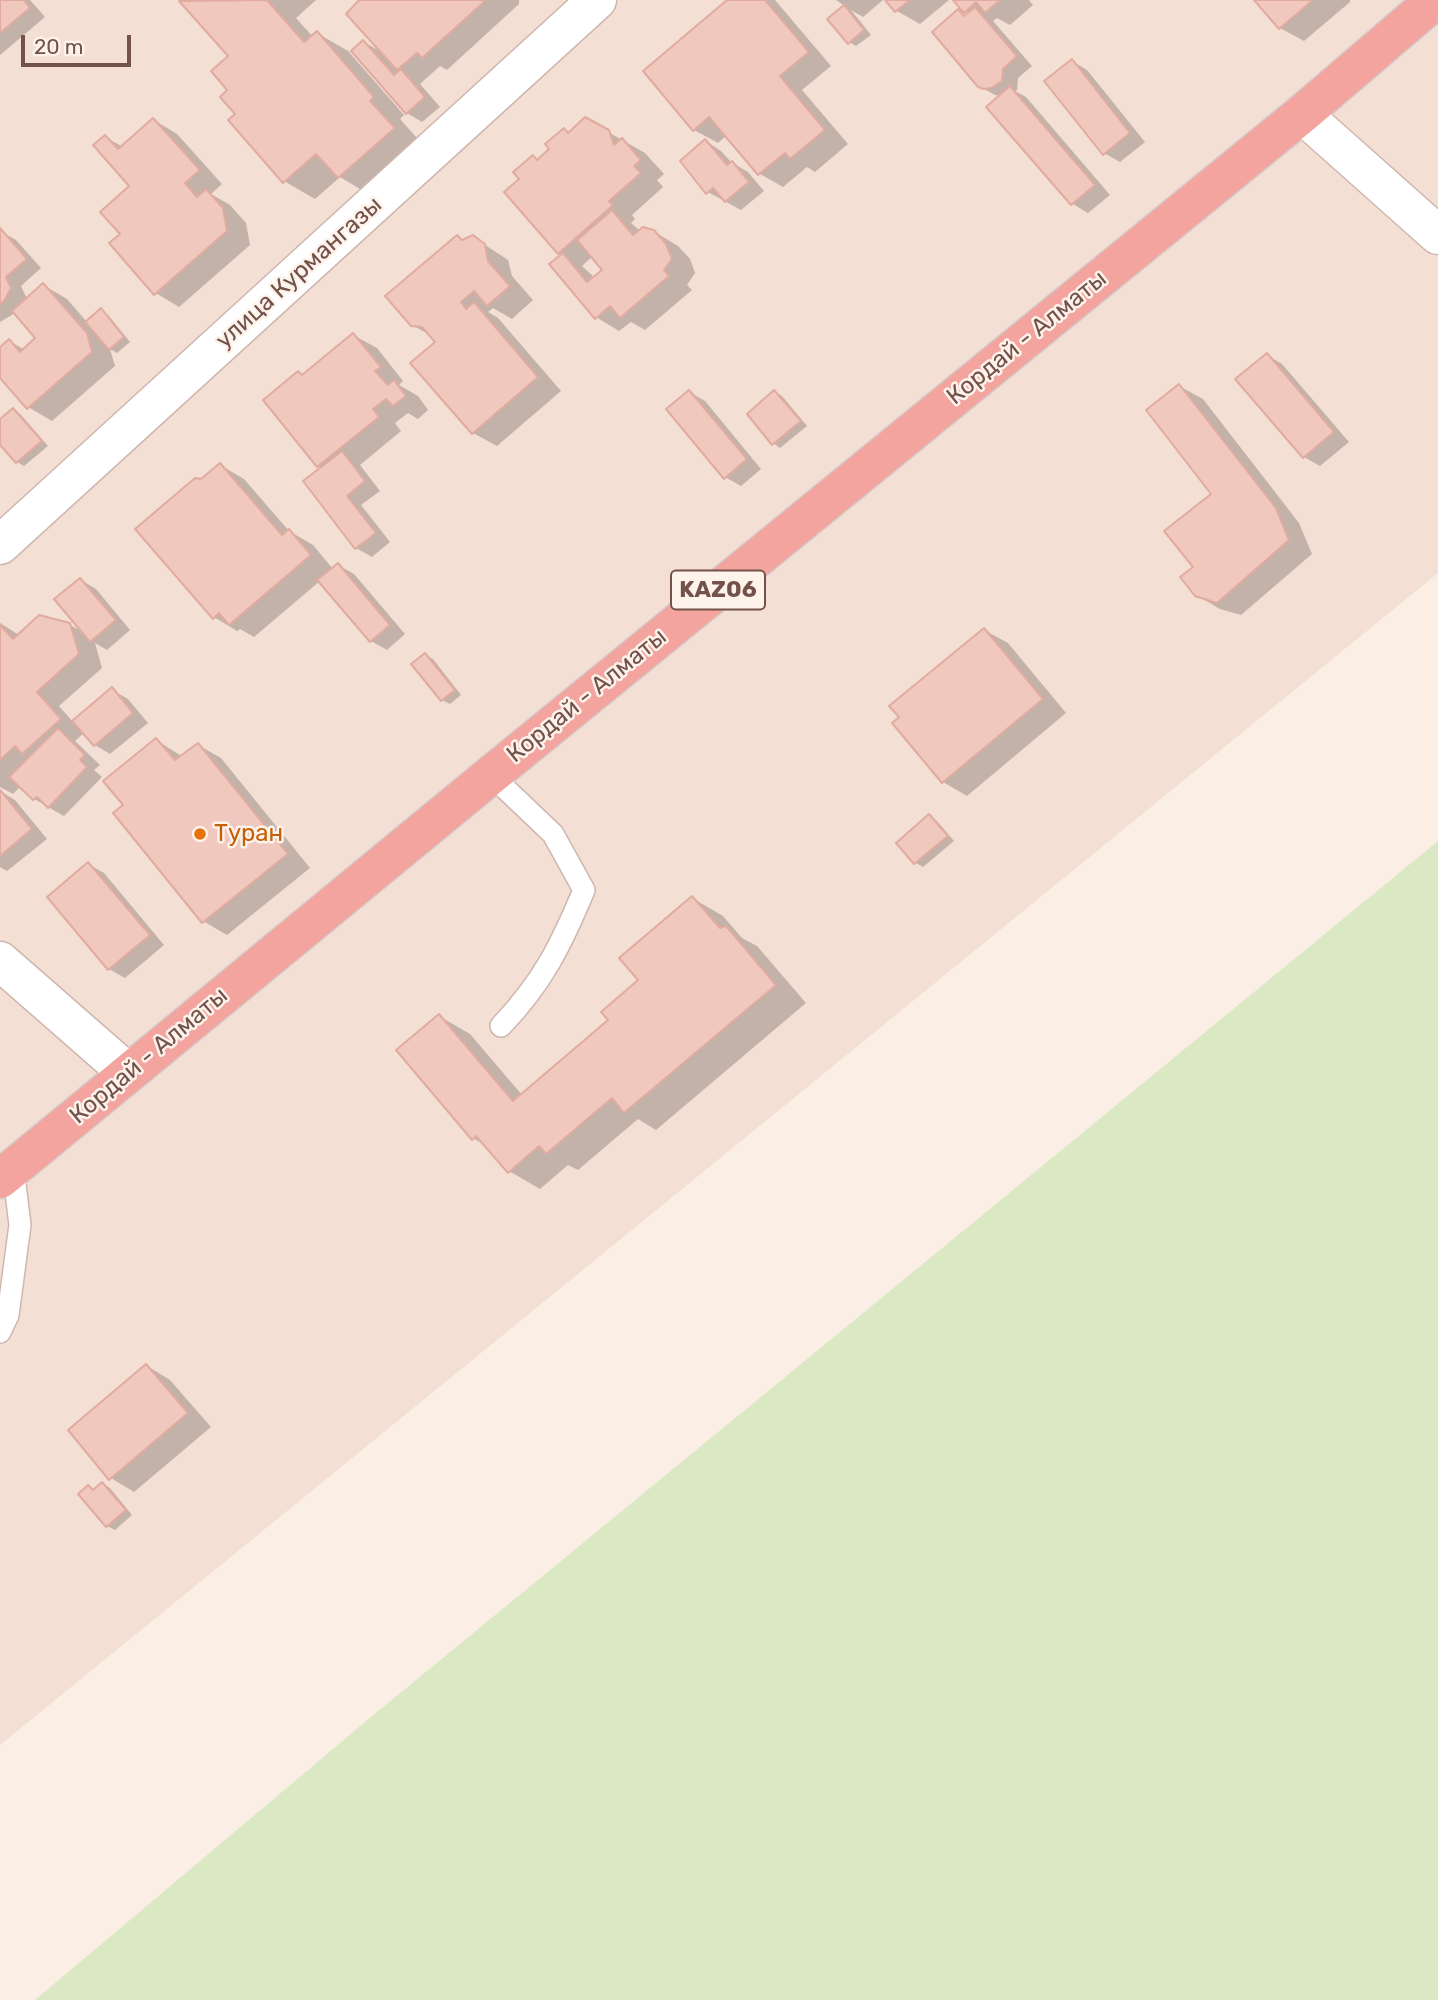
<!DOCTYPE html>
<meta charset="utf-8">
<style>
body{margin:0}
#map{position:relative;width:1438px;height:2000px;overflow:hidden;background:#fbeee5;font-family:Rubik,sans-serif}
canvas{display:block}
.scale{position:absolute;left:21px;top:35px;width:110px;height:32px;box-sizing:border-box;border:4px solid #73524b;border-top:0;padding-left:9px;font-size:21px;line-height:24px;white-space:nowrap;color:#73524b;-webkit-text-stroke:5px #fef3eb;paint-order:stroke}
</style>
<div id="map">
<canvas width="1438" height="2000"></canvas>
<div class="scale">20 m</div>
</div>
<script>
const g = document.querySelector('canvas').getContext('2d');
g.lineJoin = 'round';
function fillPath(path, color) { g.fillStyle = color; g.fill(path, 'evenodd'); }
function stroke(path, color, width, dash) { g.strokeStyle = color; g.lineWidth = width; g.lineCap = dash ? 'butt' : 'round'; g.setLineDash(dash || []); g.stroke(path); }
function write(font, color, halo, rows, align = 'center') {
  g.font = font + ' Rubik,sans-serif'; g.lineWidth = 5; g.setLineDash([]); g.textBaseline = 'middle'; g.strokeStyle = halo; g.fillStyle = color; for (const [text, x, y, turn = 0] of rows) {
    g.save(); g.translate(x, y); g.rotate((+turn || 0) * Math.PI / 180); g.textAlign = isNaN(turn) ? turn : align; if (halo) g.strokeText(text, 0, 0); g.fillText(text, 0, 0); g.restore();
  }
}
fillPath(new Path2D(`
 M0,0H1438V573L0,1745Z`), '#f3dfd4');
fillPath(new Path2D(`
 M1438,841V2000H35L371,1717Z`), '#dae8c4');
fillPath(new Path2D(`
 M0,0H30L45,17L0,55Z
 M183,0H316L296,18L313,37L317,33L348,51L404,115L400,119L424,146L370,195L340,177L315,199L284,181L238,115L230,90L231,56Z
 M361,0H519V4L447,70L440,66L420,84L440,107L422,122L407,113L364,42L383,53Z
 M730,0H775L831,66L802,90L848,144L815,172L807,167L783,187L760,174L727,135L718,143L694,130Z
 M836,0H883L863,17L851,10L871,35L856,46L849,42L845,6Z
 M887,0H949L920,24L897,11Z
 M955,0H1029L1033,5L1010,25L997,18L993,21L1032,66L1018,78L1017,90L1015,91L1026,97L1110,195L1088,213L1073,204L988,107L1001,96L995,95L979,86L958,12L966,16L969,14Z
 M1256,0H1350V2L1304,41L1280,28Z
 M1072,61L1087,70L1145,142L1120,162L1104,153Z
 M154,120L177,134L222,184L211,194L230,205L246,223L250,245L179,307L156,293L122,234L132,186L105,137L123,147Z
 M564,130L570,133L608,132L645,153L664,174L657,180L663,187L632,215L635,219L631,223L641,232L653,231L678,246L690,259L695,273L687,285L692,290L645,330L631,322L619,331L596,317L563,255L559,252L522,179L533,157L539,160L551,149ZM593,256L604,270L595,278L582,266Z
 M706,141L721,151L731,162L748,172L764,191L741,210L708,192Z
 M0,231L16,240L41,268L21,286L27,299L43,285L67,299L87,322L101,310L108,315L130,342L117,353L110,349L115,366L52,421L28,407L0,375V349L9,341L25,350L38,339L15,313L0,322Z
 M457,237L464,241L473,237L508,260L512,276L533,300L512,319L493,308L488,312L498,318L561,391L497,446L473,433L437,342L432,336L412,325Z
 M353,335L377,348L403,381L399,385L418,396L428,410L418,419L408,413L395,423L401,431L360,465L380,491L361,505L390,542L372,557L356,548L322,468L318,466L303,376Z
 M1267,355L1282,364L1349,442L1320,466L1304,457Z
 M1179,386L1203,399L1299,523L1312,554L1241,615L1220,609L1196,595L1214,495Z
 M689,392L705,401L761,469L741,486L725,477Z
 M775,392L782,396L807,426L780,448L773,443Z
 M13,410L20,414L48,446L24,466L17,462L0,443V421Z
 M220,465L244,479L289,531L313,545L333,569L338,565L354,574L405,634L387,650L371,641L320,581L254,637L240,629L237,631L214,617Z
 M81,580L96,589L130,630L107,650L95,643L102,668L59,706L73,722L112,690L128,699L148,723L110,754L95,745L84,733L75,741L100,765L94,770L102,777L64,816L34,799L21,786L13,794L0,787V623L19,635L70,625L85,633Z
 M984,630L1008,643L1066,713L967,796L943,782Z
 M425,655L433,659L461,695L450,704L442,700Z
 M156,740L183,757L198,745L221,758L310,868L227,935L203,921L125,805Z
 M0,791L15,800L47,839L7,871L0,867Z
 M930,817L937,821L954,841L923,867L916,863L899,843Z
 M88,864L104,873L164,945L125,978L109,969Z
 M692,898L723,916L742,938L757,946L806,1003L656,1130L638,1119L578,1170L568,1165L540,1189L509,1171L488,1147L473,1138L439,1016L470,1034L522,1095L610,1020L640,980Z
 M147,1366L170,1380L211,1427L134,1492L111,1478Z
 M103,1484L110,1488L132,1515L115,1530L107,1526L88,1487L95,1491Z`), '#0003');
const building = new Path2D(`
 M0,0H24L30,8L0,33Z
 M267,0L304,42L317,31L374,97L370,101L395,128L338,178L316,154L283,183L228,120L235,114L220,97L227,90L211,71L228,56L179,1Z
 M359,0H486L422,58L417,53L397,70L346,14Z
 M727,0H765L809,52L780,76L825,130L790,159L785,153L758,175L709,117L693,131L643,71Z
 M885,0H910L895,12Z
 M953,0H1000L985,13L976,2L964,13Z
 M1254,0H1313L1279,29Z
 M844,5L864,30L848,44L827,19Z
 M975,7L1017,56L1003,69L1002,81L991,88L984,89L978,87L932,32L958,9L964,16Z
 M363,40L394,75L401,69L425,97L406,114L351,51Z
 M1072,59L1130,133L1103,155L1044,81Z
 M1010,86L1095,185L1071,205L986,107Z
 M585,117L609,130L614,145L622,138L641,160L634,166L641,173L609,201L613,205L558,254L504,192L519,179L513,172L533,155L537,160L549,149L545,144L564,128L568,133Z
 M153,118L200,170L185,183L197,197L206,189L223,208L227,231L154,295L109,243L120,234L100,212L129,186L93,145L105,135L118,149Z
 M705,139L727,165L732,161L749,182L725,202L713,188L706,194L680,161Z
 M612,210L633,235L643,227L654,230L666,244L672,259L664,270L669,276L620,318L610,306L595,319L549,264L563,253L587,282L602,270L577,240Z
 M0,228L27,259L6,277L11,288L4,301L0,304Z
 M457,235L462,240L473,235L485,244L488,261L510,286L487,306L474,291L461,302L466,309L474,302L538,377L472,434L410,363L435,342L422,327L411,326L385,296Z
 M43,283L87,333L92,352L27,409L0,378V347L9,339L20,352L35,338L12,311Z
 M101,308L124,337L109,350L85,322Z
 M353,333L381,367L375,371L388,385L394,380L406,396L393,406L386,399L373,409L379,417L317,467L263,400L298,371L302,375Z
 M1267,353L1334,432L1303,458L1235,379Z
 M1179,384L1276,508L1289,540L1217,603L1195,596L1180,577L1193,567L1164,531L1211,494L1146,410Z
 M689,390L747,459L724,479L666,409Z
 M774,390L801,421L772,445L747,414Z
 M13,408L42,441L16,463L0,445V419Z
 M342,451L365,481L347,496L376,533L355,549L303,481Z
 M220,463L282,535L289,529L311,555L229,625L219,613L213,619L135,529L195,478L201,479Z
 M338,563L390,625L370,642L317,580Z
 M80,578L116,620L90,642L54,599Z
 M39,615L70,623L79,654L37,692L61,719L22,754L15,746L0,760V625L13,639Z
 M984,628L1043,699L942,783L892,723L899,717L889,706Z
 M425,653L455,690L441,701L411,664Z
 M112,687L133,713L94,746L72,721Z
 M58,728L85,755L80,760L87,767L48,808L37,797L33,800L9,777Z
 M156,738L175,760L198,743L288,854L202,923L113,813L123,805L103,781Z
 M0,790L32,829L0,856Z
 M929,814L948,836L914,864L896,843Z
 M88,862L150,935L108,970L47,897Z
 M692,896L720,928L726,926L776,985L624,1113L612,1098L546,1154L539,1146L508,1173L476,1136L472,1140L396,1050L439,1014L513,1101L608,1020L601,1012L638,980L619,958Z
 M146,1364L188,1413L109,1480L68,1430Z
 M102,1482L126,1510L106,1527L78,1494L88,1485L93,1490Z`);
fillPath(building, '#f0c8be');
stroke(building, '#e1ab9f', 2);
const lane = new Path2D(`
 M491,775L553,834L584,890C561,945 543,982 501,1026
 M0,1332L8,1315L20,1225L13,1168`);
const street = new Path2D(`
 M1302,114L1438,235
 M0,545L597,0
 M0,961L128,1073`);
const highway = new Path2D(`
 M0,1179L491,775L1302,114L1435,0`);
stroke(lane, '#cfb7af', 24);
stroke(street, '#cfb7af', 41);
stroke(highway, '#d5cbc9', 41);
stroke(lane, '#fff', 21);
stroke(street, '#fff', 38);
stroke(highway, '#f3a49f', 38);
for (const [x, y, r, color] of [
 [200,834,7,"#e8710a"]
]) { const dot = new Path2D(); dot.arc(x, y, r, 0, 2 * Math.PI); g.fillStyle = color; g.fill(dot); stroke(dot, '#fef3eb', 2.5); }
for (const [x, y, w] of [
 [718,590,94]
]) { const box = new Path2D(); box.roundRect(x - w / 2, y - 19.5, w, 39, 5); g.fillStyle = '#fef3eb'; g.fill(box); stroke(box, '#73524b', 2); }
write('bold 23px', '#73524b', null, [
 ["KAZ06",718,590]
]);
write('24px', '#73524b', '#fef3eb', [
 ["улица Курмангазы",299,273,-42],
 ["Кордай - Алматы",1027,338,-39],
 ["Кордай - Алматы",587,696,-39],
 ["Кордай - Алматы",149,1056,-40]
]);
write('24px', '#c56008', '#fef3eb', [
 ["Туран",214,834]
], 'left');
</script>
